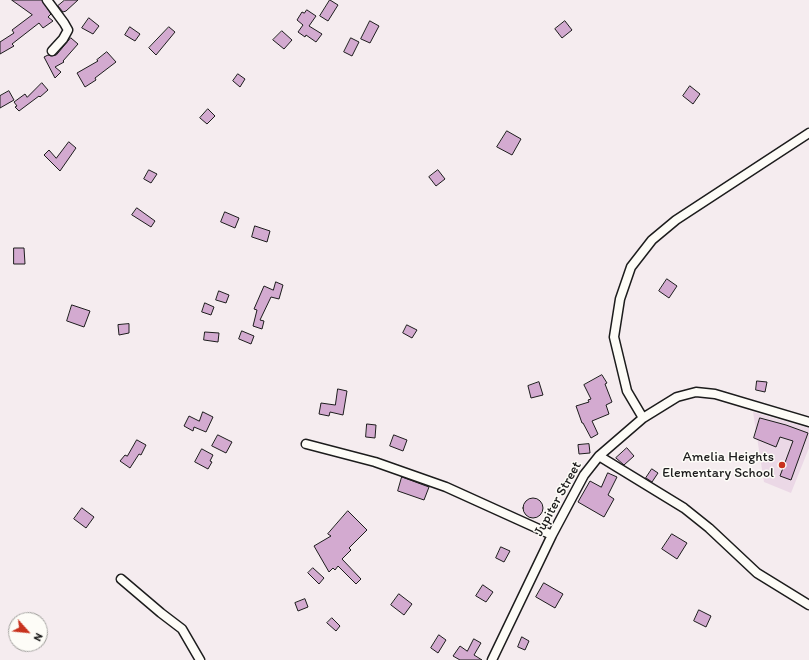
<!DOCTYPE html>
<style>
body{margin:0}
#map{position:relative;width:809px;height:660px;overflow:hidden;background:#f5ecef;font-family:Itim,sans-serif}
canvas{display:block}
.north{position:absolute;left:8px;top:612px;width:40px;height:40px;box-sizing:border-box;background:#fdfcf7;border:1px solid #a3a29f;border-radius:50%;rotate:117deg;font-size:11px;font-weight:700;line-height:16px;text-align:center;color:#1c1c1c}
.north::after{content:'';display:block;margin:auto;width:14px;height:18px;background:#c8321e;clip-path:polygon(50% 0,100% 100%,50% 72%,0 100%)}
</style>
<div id="map">
<canvas width="809" height="660"></canvas>
<div class="north">N</div>
</div>
<script>
const g = document.querySelector('canvas').getContext('2d');
g.lineJoin = 'round';
function fillPath(path, color) { g.fillStyle = color; g.fill(path, 'evenodd'); }
function stroke(path, color, width, dash) { g.strokeStyle = color; g.lineWidth = width; g.lineCap = dash ? 'butt' : 'round'; g.setLineDash(dash || []); g.stroke(path); }
function write(font, color, halo, rows, align = 'center') {
  g.font = font + ' Itim,sans-serif'; g.lineWidth = 3; g.setLineDash([]); g.textBaseline = 'middle'; g.strokeStyle = halo; g.fillStyle = color; for (const [text, x, y, turn = 0] of rows) {
    g.save(); g.translate(x, y); g.rotate((+turn || 0) * Math.PI / 180); g.textAlign = isNaN(turn) ? turn : align; if (halo) g.strokeText(text, 0, 0); g.fillText(text, 0, 0); g.restore();
  }
}
fillPath(new Path2D(`
 M753,412L809,428V448L791,493L764,482Z`), '#ebd8e6');
const building = new Path2D(`
 M12,0H42L51,14L48,17L53,21L43,28L39,23L12,44L14,46L0,54V42L14,33L12,30L32,15Z
 M65,0H78L66,11L63,12L58,6Z
 M330,0L338,5L328,21L320,16Z
 M307,10L316,16L309,26L322,34L316,42L306,35L305,37L298,32L303,25L297,20L302,12L304,13Z
 M89,18L99,26L93,34L82,28Z
 M370,21L379,26L370,43L361,39Z
 M565,21L572,30L562,38L555,29Z
 M130,27L140,34L135,41L125,35Z
 M169,27L175,32L156,55L149,48Z
 M282,31L292,40L284,49L273,40Z
 M71,38L78,44L63,61L64,62L55,67L61,72L55,78L44,57L48,55L51,56L56,55Z
 M351,38L359,42L352,56L344,52Z
 M107,52L116,62L95,78L96,80L85,87L77,73L98,61L97,60Z
 M238,74L245,79L240,87L233,81Z
 M42,83L48,90L40,97L39,96L19,111L15,107L17,106L14,102L25,94L27,97Z
 M690,86L700,94L693,104L683,96Z
 M9,91L14,100L0,108V96Z
 M208,109L215,116L207,124L200,118Z
 M507,131L521,139L512,155L497,147Z
 M69,142L76,148L60,171L44,155L49,150L56,158Z
 M149,170L157,174L151,183L144,179Z
 M438,170L445,179L436,186L429,177Z
 M137,208L155,221L151,227L132,215Z
 M225,212L239,218L235,228L221,222Z
 M255,226L270,231L267,242L252,237Z
 M14,248H24L25,264H14Z
 M667,279L677,286L669,298L659,291Z
 M276,282L283,285L279,299L271,297L260,320L264,321L262,329L253,326L257,310L254,309L264,286L273,290Z
 M219,291L229,295L226,303L216,300Z
 M205,303L214,307L211,315L202,312Z
 M72,305L90,311L84,327L67,321Z
 M129,324V333L119,335L118,325Z
 M407,325L417,330L412,338L403,333Z
 M242,331L254,336L251,344L239,339Z
 M205,332L219,333L218,342L204,340Z
 M602,375L607,383L605,384L612,402L606,405L609,414L592,421L598,434L591,438L583,423H582L576,406L589,402L588,400L591,399L584,385Z
 M757,381L767,382L765,392L756,390Z
 M539,382L543,395L531,398L528,386Z
 M338,389L347,391L343,415L330,412L329,416L319,414L321,403L335,405Z
 M203,412L213,417L206,432L194,427L193,431L184,426L189,416L199,421Z
 M760,418L786,425L808,433L791,480L780,476L793,441L780,437L776,447L754,438Z
 M367,424L376,425L375,438L366,437Z
 M218,435L232,442L226,453L212,446Z
 M394,435L407,440L403,451L390,446Z
 M137,440L146,445L141,455L139,454L130,468L120,461L125,455L127,456Z
 M589,444L590,453L579,454L578,445Z
 M627,448L634,456L624,465L616,458Z
 M202,449L213,455L210,461L212,462L208,469L195,462Z
 M652,469L658,473L652,482L646,478Z
 M608,473L617,477L608,495L614,499L604,517L578,502L590,481L601,487Z
 M402,477L429,487L424,500L398,491Z
 M523 508a10 10 0 1 1 20 0a10 10 0 1 1-20 0Z
 M82,508L94,517L86,528L74,519Z
 M348,511L367,530L349,548L351,550L342,559L361,579L356,584L338,566L335,570L333,568L329,572L314,546L331,536L328,534Z
 M672,534L687,543L677,559L662,549Z
 M501,547L510,551L504,562L496,558Z
 M313,568L324,578L319,584L308,573Z
 M544,583L563,594L555,608L536,597Z
 M483,585L493,592L486,602L476,596Z
 M399,594L412,604L404,615L391,605Z
 M305,599L308,607L298,611L295,603Z
 M699,610L711,616L706,627L694,621Z
 M332,618L340,626L336,631L327,623Z
 M439,635L446,640L438,653L431,648Z
 M522,637L529,641L525,650L518,647Z
 M474,639L481,643L474,655L482,660H460L453,656L460,646L467,651Z`);
fillPath(building, '#d3aad0');
stroke(building, '#1c1c1c', 1);
const street = new Path2D(`
 M47,0L64,23L68,30L63,39L52,51
 M643,418L627,391L614,337L620,299L631,267L652,240L676,220L809,133
 M306,444L375,462L446,487L552,535
 M599,456L684,508L709,528L757,573L809,605
 M121,579L161,613L182,629L200,660
 M492,660L552,535L584,475L599,456L643,418L677,397L696,392L715,394L809,422`);
stroke(street, '#1c1c1c', 11);
stroke(street, '#fdfcf7', 8);
for (const [x, y, r, color] of [
 [782,465,4,"#c8321e"]
]) { const dot = new Path2D(); dot.arc(x, y, r, 0, 2 * Math.PI); g.fillStyle = color; g.fill(dot); stroke(dot, '#fdfcf7', 1.5); }
write('14px', '#1c1c1c', '#fdfcf7', [
 ["Amelia Heights",774,457],
 ["Elementary School",774,473]
], 'right');
write('14px', '#1c1c1c', '#fdfcf7', [
 ["Jupiter Street",558,499,-61]
]);
</script>
